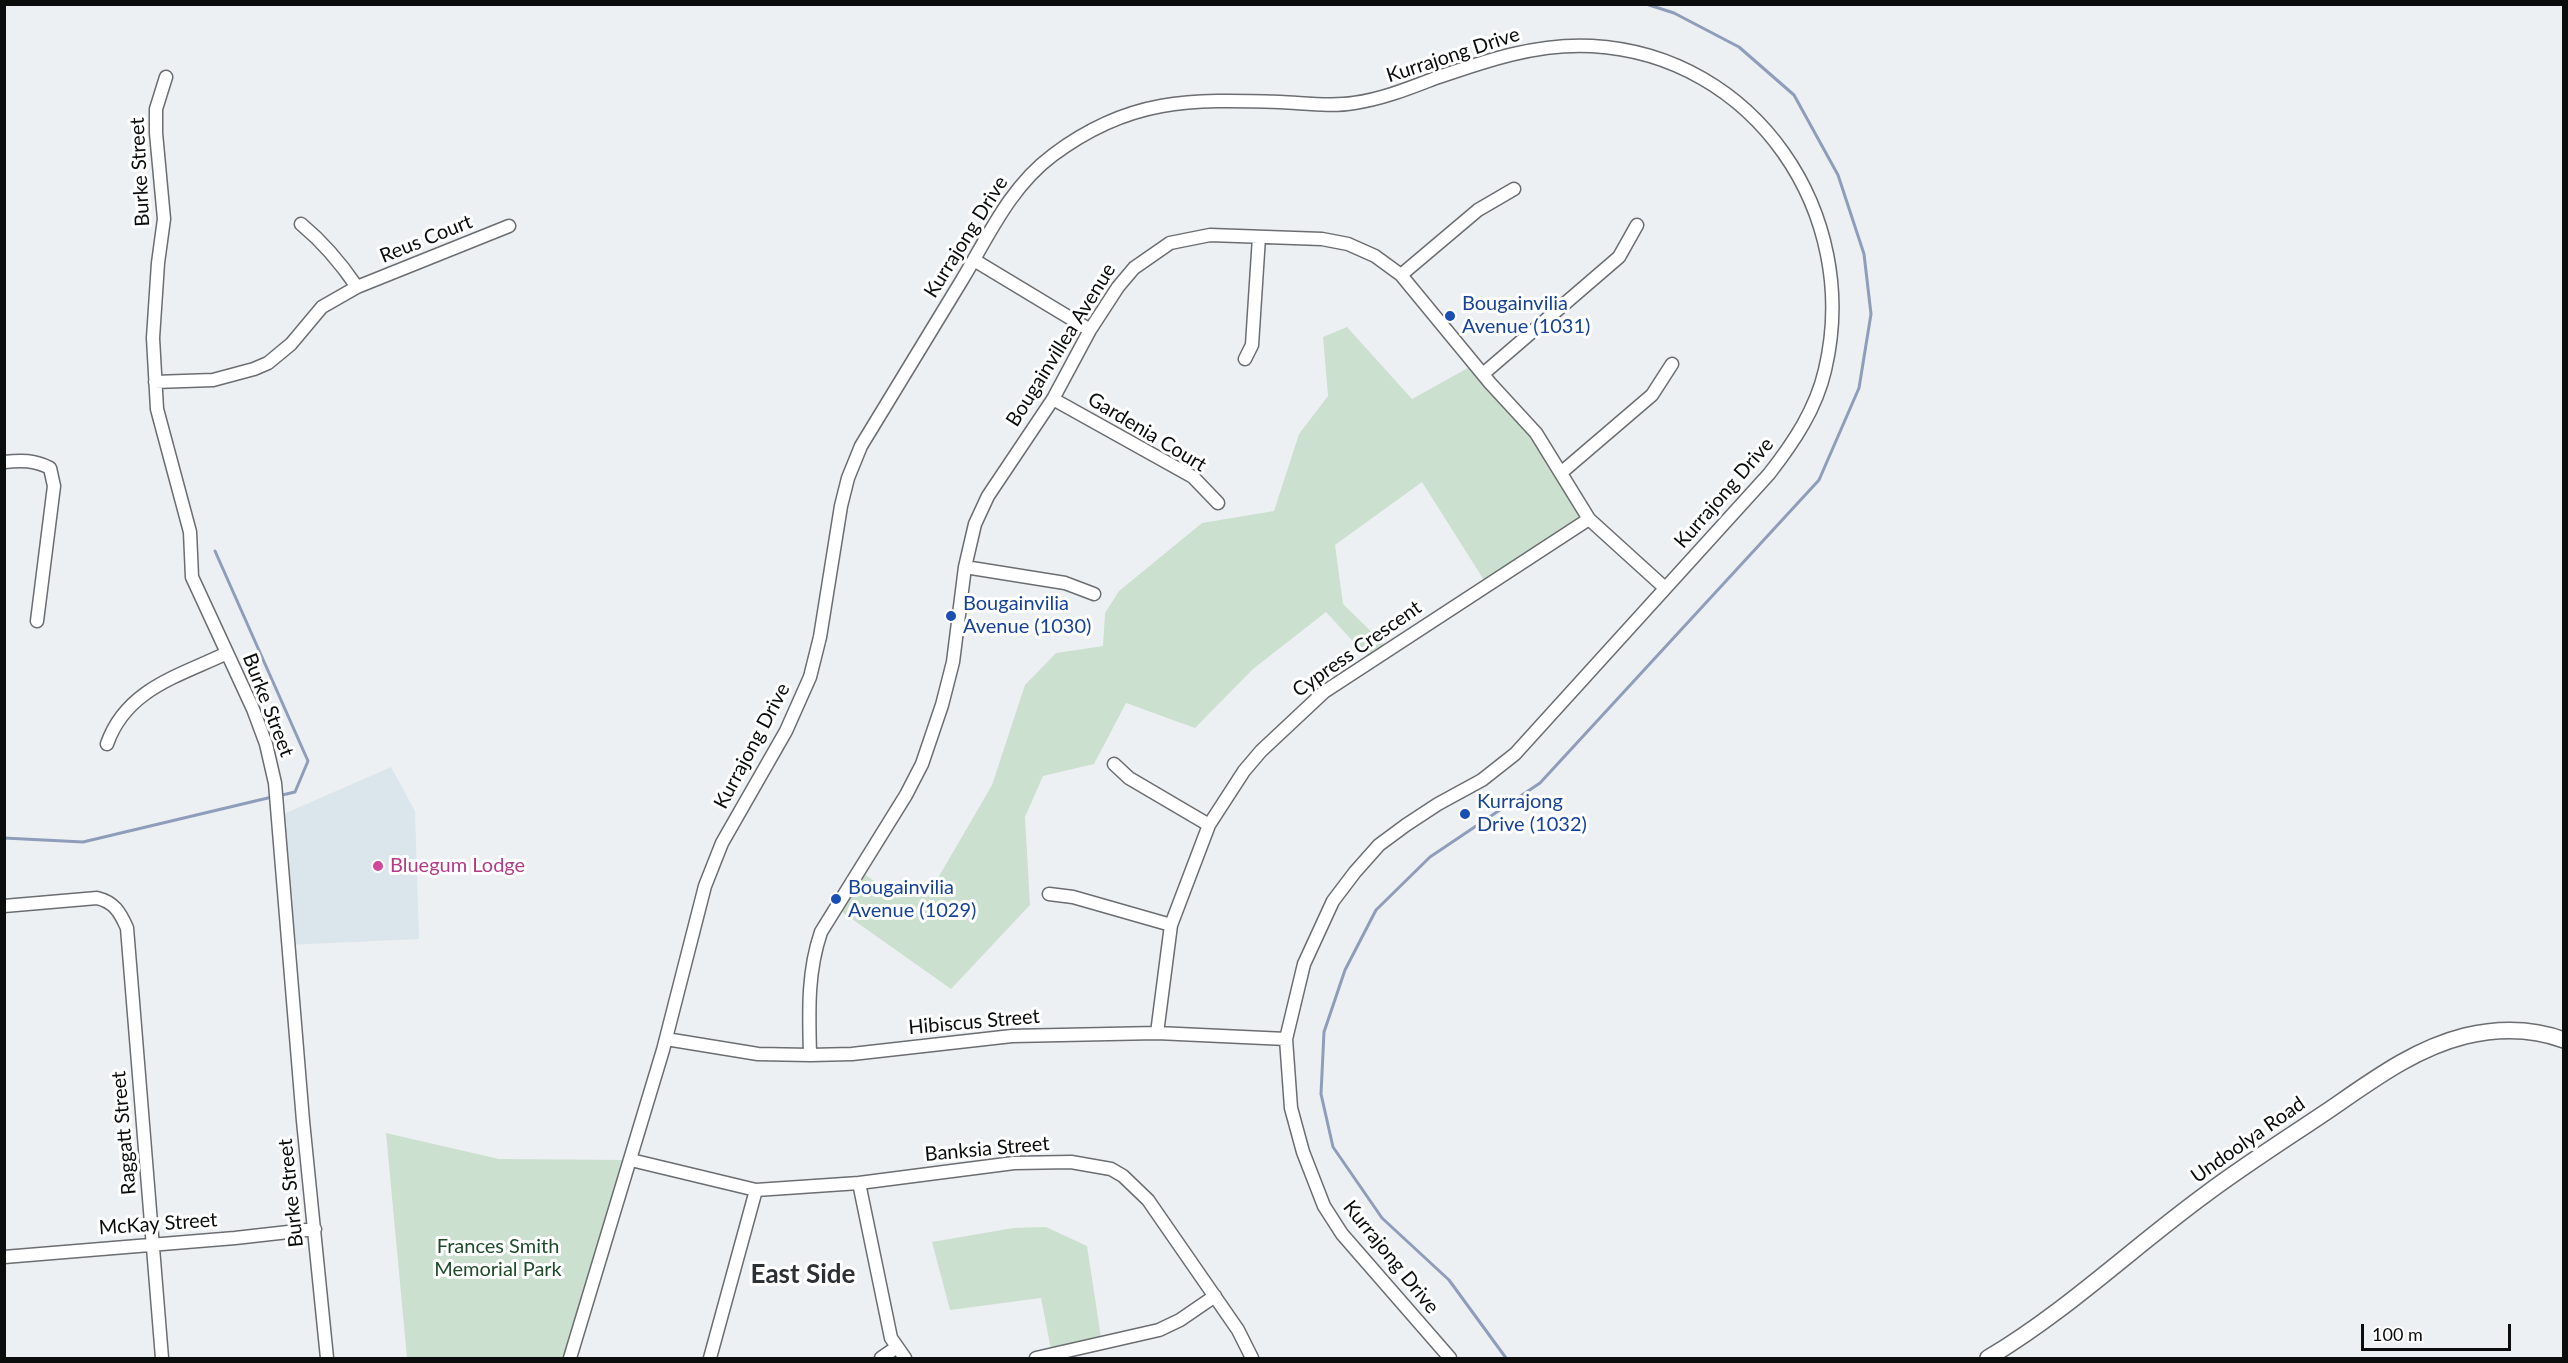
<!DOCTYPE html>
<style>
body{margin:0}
#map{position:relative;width:2568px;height:1363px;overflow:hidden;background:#edf0f3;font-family:Lato,sans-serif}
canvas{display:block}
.frame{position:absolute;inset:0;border:6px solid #0b0c0c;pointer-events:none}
.scale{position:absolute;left:2361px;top:1324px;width:150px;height:27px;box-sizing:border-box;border:3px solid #0b0c0c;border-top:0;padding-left:8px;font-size:18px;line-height:21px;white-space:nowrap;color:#0b0c0c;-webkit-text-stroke:4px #fff;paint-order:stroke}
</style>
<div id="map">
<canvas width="2568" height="1363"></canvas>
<div class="frame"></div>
<div class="scale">100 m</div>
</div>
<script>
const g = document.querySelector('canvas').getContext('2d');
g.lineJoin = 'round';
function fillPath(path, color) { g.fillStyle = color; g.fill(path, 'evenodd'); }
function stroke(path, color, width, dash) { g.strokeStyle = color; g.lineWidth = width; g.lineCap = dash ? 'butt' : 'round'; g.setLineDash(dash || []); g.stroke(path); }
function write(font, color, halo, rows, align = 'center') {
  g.font = font + ' Lato,sans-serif'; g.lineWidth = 6; g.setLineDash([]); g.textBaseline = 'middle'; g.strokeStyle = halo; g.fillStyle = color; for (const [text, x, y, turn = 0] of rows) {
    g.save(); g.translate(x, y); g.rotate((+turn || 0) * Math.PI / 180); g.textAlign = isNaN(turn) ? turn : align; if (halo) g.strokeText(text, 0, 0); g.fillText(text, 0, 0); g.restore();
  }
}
fillPath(new Path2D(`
 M391,767L415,811L419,939L287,945L279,816Z`), '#dbe5ec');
fillPath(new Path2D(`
 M1347,327L1412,399L1475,364L1536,433L1589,519L1487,585L1422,482L1335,545L1343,604L1388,648L1370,660L1326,612L1253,669L1195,728L1126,703L1094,764L1043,776L1025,817L1030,905L951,989L835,907L859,870L897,898L931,890L992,785L1025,685L1056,653L1103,646L1105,613L1119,591L1202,523L1274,511L1299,434L1328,396L1323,337Z
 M386,1133L499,1159L631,1160L570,1358H407Z
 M1046,1227L1087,1246L1102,1344L1052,1355L1041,1298L950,1310L932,1242L1013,1228Z`), '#cce0cf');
stroke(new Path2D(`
 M215,551L308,761L295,792L278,796
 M4,838L83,842L272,797
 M1506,1358L1449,1280L1382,1218L1333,1147L1321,1094L1324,1032L1345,970L1376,910L1430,857L1540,783L1819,480L1859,388L1871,314L1864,254L1838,175L1794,95L1739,47L1674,13L1646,4`), '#8e9db9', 3);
const minor = new Path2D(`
 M166,77L156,109V133L164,219L158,263L153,338L157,409L190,532L192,577L253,709L266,744L275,783L303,1121L327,1358
 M301,224C324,243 340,262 357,287
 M974,260L1090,330
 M1401,275L1478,210L1514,189
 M1245,359L1252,345L1259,237
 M1483,374L1619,257L1637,225
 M155,382L213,380L254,369L268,363L291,344L322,307L357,287L509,226
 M1053,399L1193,477L1218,503
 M4,462C22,460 34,460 50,468L54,486L37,621
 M1562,472L1652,395L1672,364
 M965,567L1065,583L1094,594
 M107,744C126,689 179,676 227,653
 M1114,764L1129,778L1209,825
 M1049,894L1073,897L1171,925
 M4,906L97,898C114,902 120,912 127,928L162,1358
 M1157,1033L1171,925L1209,825L1244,771L1261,751L1324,692L1589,519
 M666,1039L758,1054L810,1055L852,1054L1012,1036L1157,1033L1286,1039
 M810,1055C809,1013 807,973 821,932L906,795L922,764L942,705L953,662L965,567L975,524L988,496L1053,399L1090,330L1118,287L1134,268L1170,243L1210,235L1322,239L1348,244L1375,256L1401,275L1490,383L1536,433L1589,519L1665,588
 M631,1160L756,1190L859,1183L1014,1163L1071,1162L1111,1169L1123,1176L1148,1200L1238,1330L1252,1358
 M859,1183L891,1338L905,1358
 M4,1257L235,1238L315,1229
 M570,1358L663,1050L705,886L722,843L786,731L810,677L820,637L841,506L848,478L861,446C895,391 928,335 962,280C989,235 1010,187 1053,155C1129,98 1190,99 1280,102C1304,103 1331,107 1354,103C1382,99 1407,89 1433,79C1485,61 1536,43 1592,46C1755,55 1862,214 1825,370C1816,409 1794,442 1769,474L1515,754L1482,780L1438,804L1406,825L1379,845L1355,872L1333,901L1304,964L1286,1039L1291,1108L1303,1152L1324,1206L1342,1234L1450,1358
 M710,1358L756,1190
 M881,1358L897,1347
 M1036,1358L1159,1330L1180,1320L1215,1296`);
const tertiary = new Path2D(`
 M1988,1358C2067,1311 2132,1248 2206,1194C2245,1165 2286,1139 2326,1112C2370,1082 2413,1049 2465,1036C2499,1028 2531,1028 2564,1040`);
stroke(minor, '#6b6d70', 15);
stroke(tertiary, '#6b6d70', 18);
stroke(minor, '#fff', 12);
stroke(tertiary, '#fff', 15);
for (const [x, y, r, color] of [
 [1450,316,6,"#1a4fb4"],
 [951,616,6,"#1a4fb4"],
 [1465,814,6,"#1a4fb4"],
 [378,866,6,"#d1479c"],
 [836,899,6,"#1a4fb4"]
]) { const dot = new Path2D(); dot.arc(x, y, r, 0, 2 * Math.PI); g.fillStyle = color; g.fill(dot); stroke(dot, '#fff', 2); }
write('20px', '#0b0c0c', '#fff', [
 ["Kurrajong Drive",1453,55,-18],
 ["Burke Street",140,172,-93],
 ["Kurrajong Drive",966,237,-58],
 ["Reus Court",426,239,-22],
 ["Bougainvillea Avenue",1061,345,-58],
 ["Gardenia Court",1147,432,31],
 ["Kurrajong Drive",1724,493,-49],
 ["Cypress Crescent",1357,649,-35],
 ["Burke Street",268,705,69],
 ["Kurrajong Drive",752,746,-62],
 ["Hibiscus Street",974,1022,-5],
 ["Raggatt Street",124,1133,-95],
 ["Undoolya Road",2248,1140,-35],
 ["Banksia Street",987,1149,-5],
 ["Burke Street",291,1193,-96],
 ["McKay Street",158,1224,-4],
 ["Kurrajong Drive",1391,1257,51]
]);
write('20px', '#164399', '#fff', [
 ["Bougainvilia",1462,304],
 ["Avenue (1031)",1462,327],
 ["Bougainvilia",963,604],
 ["Avenue (1030)",963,627],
 ["Kurrajong",1477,802],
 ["Drive (1032)",1477,825],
 ["Bougainvilia",848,888],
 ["Avenue (1029)",848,911]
], 'left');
write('20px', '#b23c85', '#fff', [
 ["Bluegum Lodge",390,866]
], 'left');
write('20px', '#1f4b2a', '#fff', [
 ["Frances Smith",498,1247],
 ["Memorial Park",498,1270]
]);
write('bold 26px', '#2e3133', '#fff', [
 ["East Side",803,1275]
]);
</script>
